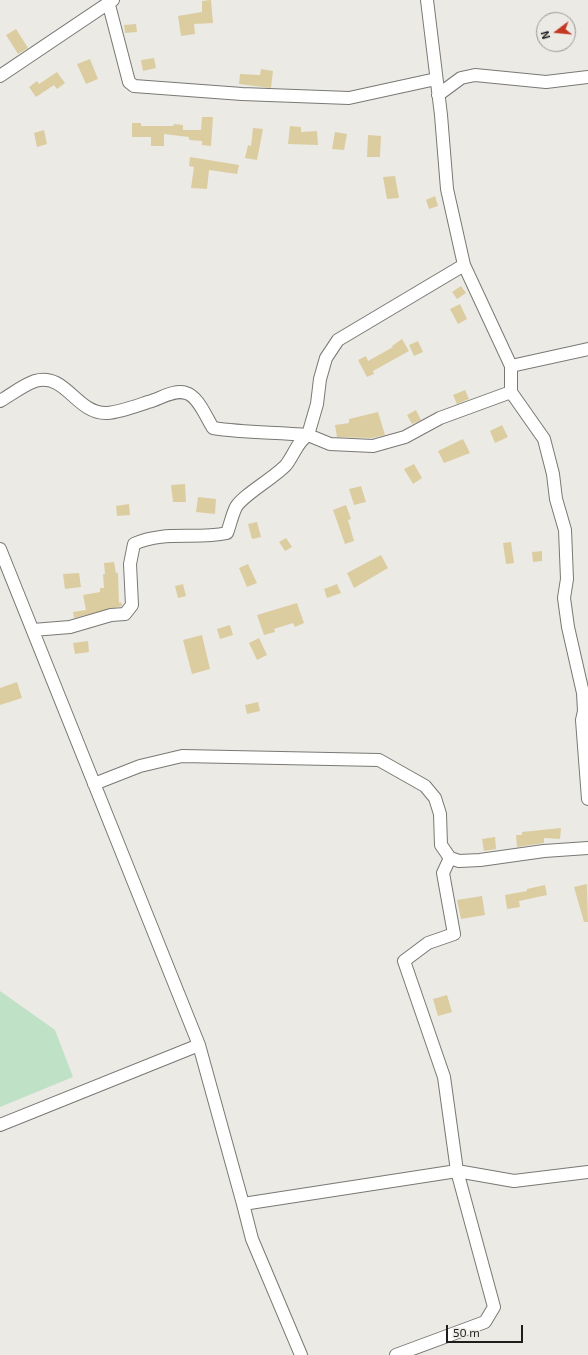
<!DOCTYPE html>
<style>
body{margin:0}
#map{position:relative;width:588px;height:1355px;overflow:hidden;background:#ebeae5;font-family:"Exo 2",sans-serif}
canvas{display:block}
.north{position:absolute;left:536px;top:12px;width:40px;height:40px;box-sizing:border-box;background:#ebeae5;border:1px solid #999895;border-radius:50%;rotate:254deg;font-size:11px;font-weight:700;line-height:16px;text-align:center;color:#1e1e1c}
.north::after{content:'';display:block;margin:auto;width:14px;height:18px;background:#c43823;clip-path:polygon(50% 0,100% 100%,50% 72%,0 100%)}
.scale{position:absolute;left:446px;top:1325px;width:77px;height:18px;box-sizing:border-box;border:2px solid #1e1e1c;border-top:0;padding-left:5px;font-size:12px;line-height:14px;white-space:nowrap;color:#1e1e1c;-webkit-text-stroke:3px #ebeae5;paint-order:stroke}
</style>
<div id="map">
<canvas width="588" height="1355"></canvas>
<div class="north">N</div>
<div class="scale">50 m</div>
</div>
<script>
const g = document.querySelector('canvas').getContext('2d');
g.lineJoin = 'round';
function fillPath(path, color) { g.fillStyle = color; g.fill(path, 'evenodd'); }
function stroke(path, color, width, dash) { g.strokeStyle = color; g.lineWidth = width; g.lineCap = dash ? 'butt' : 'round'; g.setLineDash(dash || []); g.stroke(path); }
fillPath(new Path2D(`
 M0,991L55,1030L73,1077L0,1107Z`), '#bfe1c6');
fillPath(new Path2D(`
 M211,0L213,23L194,24L195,34L181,36L178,16L202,12V1Z
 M136,24L137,32L125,33L124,25Z
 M16,29L28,48L18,54L6,35Z
 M154,58L156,68L143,71L141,60Z
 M90,59L98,79L86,84L77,64Z
 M261,69L273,71L271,88L239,84L240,74L260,75Z
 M57,72L65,83L57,89L54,85L36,97L29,87L37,81L39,84Z
 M202,117H213L211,146L202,145V141L189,140V137L164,134V146H151V137H132V123H141V126H173L174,124L183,125V130H201Z
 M290,126L301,127V132L317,131L318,145L288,144Z
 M253,128L263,129L257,160L245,158L248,145L251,146Z
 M44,130L47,144L37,147L34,133Z
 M335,132L347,134L344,150L332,149Z
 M368,135L381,136L380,157H367Z
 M190,157L239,165L237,174L209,170L207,189L191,188L194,167L189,166Z
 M395,176L399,198L387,199L383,177Z
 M435,196L438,206L429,209L426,200Z
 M461,286L466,293L457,299L452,292Z
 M460,304L467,319L458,324L450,309Z
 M402,339L409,351L373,371L374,374L367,377L358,360L366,356L368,361L393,347L392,346Z
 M418,341L423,352L414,356L409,345Z
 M465,390L469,399L457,404L453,395Z
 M416,410L421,420L412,424L407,415Z
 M378,412L385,435L372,438L337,437L335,425L349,423V419Z
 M502,425L508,437L495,443L490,431Z
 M463,439L470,453L444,463L438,451Z
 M414,464L422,478L413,484L404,469Z
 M185,484L186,502H173L171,485Z
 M361,486L366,502L354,505L349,489Z
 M198,497L216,499L215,514L196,512Z
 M129,504L130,515L117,516L116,506Z
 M346,505L351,519L348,520L354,541L345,544L333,510Z
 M257,522L261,537L252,539L248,524Z
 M286,538L292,547L285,551L279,542Z
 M511,542L514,563L506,564L503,543Z
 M542,551V561L533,562L532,552Z
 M381,555L388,568L354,588L347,573Z
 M114,562L116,573H118L119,603L121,602L122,606L74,618L73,612L86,610L83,595L100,592V588H104L103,574H105L104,563Z
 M248,564L257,583L247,587L239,568Z
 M79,573L81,587L65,589L63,574Z
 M183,584L186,596L178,598L175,586Z
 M337,584L341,593L327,598L324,589Z
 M297,603L304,623L295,627L293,623L274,629L275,632L264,635L257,615Z
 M230,625L233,635L220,639L217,629Z
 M202,635L210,669L192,674L183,640Z
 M259,638L267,655L257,660L249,643Z
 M88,641L89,652L75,654L73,643Z
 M17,682L22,698L0,705V688Z
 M258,702L260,711L247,714L245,705Z
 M561,828L560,839L544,838V843L517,847L516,835H522V832Z
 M495,837L496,849L484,851L482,839Z
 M587,884L588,922H584L574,887Z
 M545,885L547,895L519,901L520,907L507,909L505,895L527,891V889Z
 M482,896L485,915L461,919L457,900Z
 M447,995L452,1012L438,1016L433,999Z`), '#dccda0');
const street = new Path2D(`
 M427,0L441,115L447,189L464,265L511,366V392L544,439L553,474L556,499L565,530L567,579L564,598L568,627L583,693L584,711L582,720L588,799
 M109,5L129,82L134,86L242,94L349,98L436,79
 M0,76L113,0
 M438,95L461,78L475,75L546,82L588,77
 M511,366L588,349
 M0,401C11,395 23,385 35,381C66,372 76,414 107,413C120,412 136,406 148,402C160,399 174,389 186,393C198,396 206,417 213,428C244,433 276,432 308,435L317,404L320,379L326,358L338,340L464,265
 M0,549L199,1045L243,1204
 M33,630L70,627L111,615L125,614L132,605L130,564L134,544C164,530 196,540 227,533C230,525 232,515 236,507C243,495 274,478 286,465C294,455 297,442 308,435L330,444L373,446L405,437L440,418L511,392
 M94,784L140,766L182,756L379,760L425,786L435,798L440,814L441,845L450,858L459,861L480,860L544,851L588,848
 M0,1125L199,1045
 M301,1355L252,1239L243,1204L457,1171L514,1181L588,1172
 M396,1355L485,1322L494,1307L457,1171L444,1077L404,961L428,943L454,934L443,873L450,858`);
stroke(street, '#797874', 14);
stroke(street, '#fff', 12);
</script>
